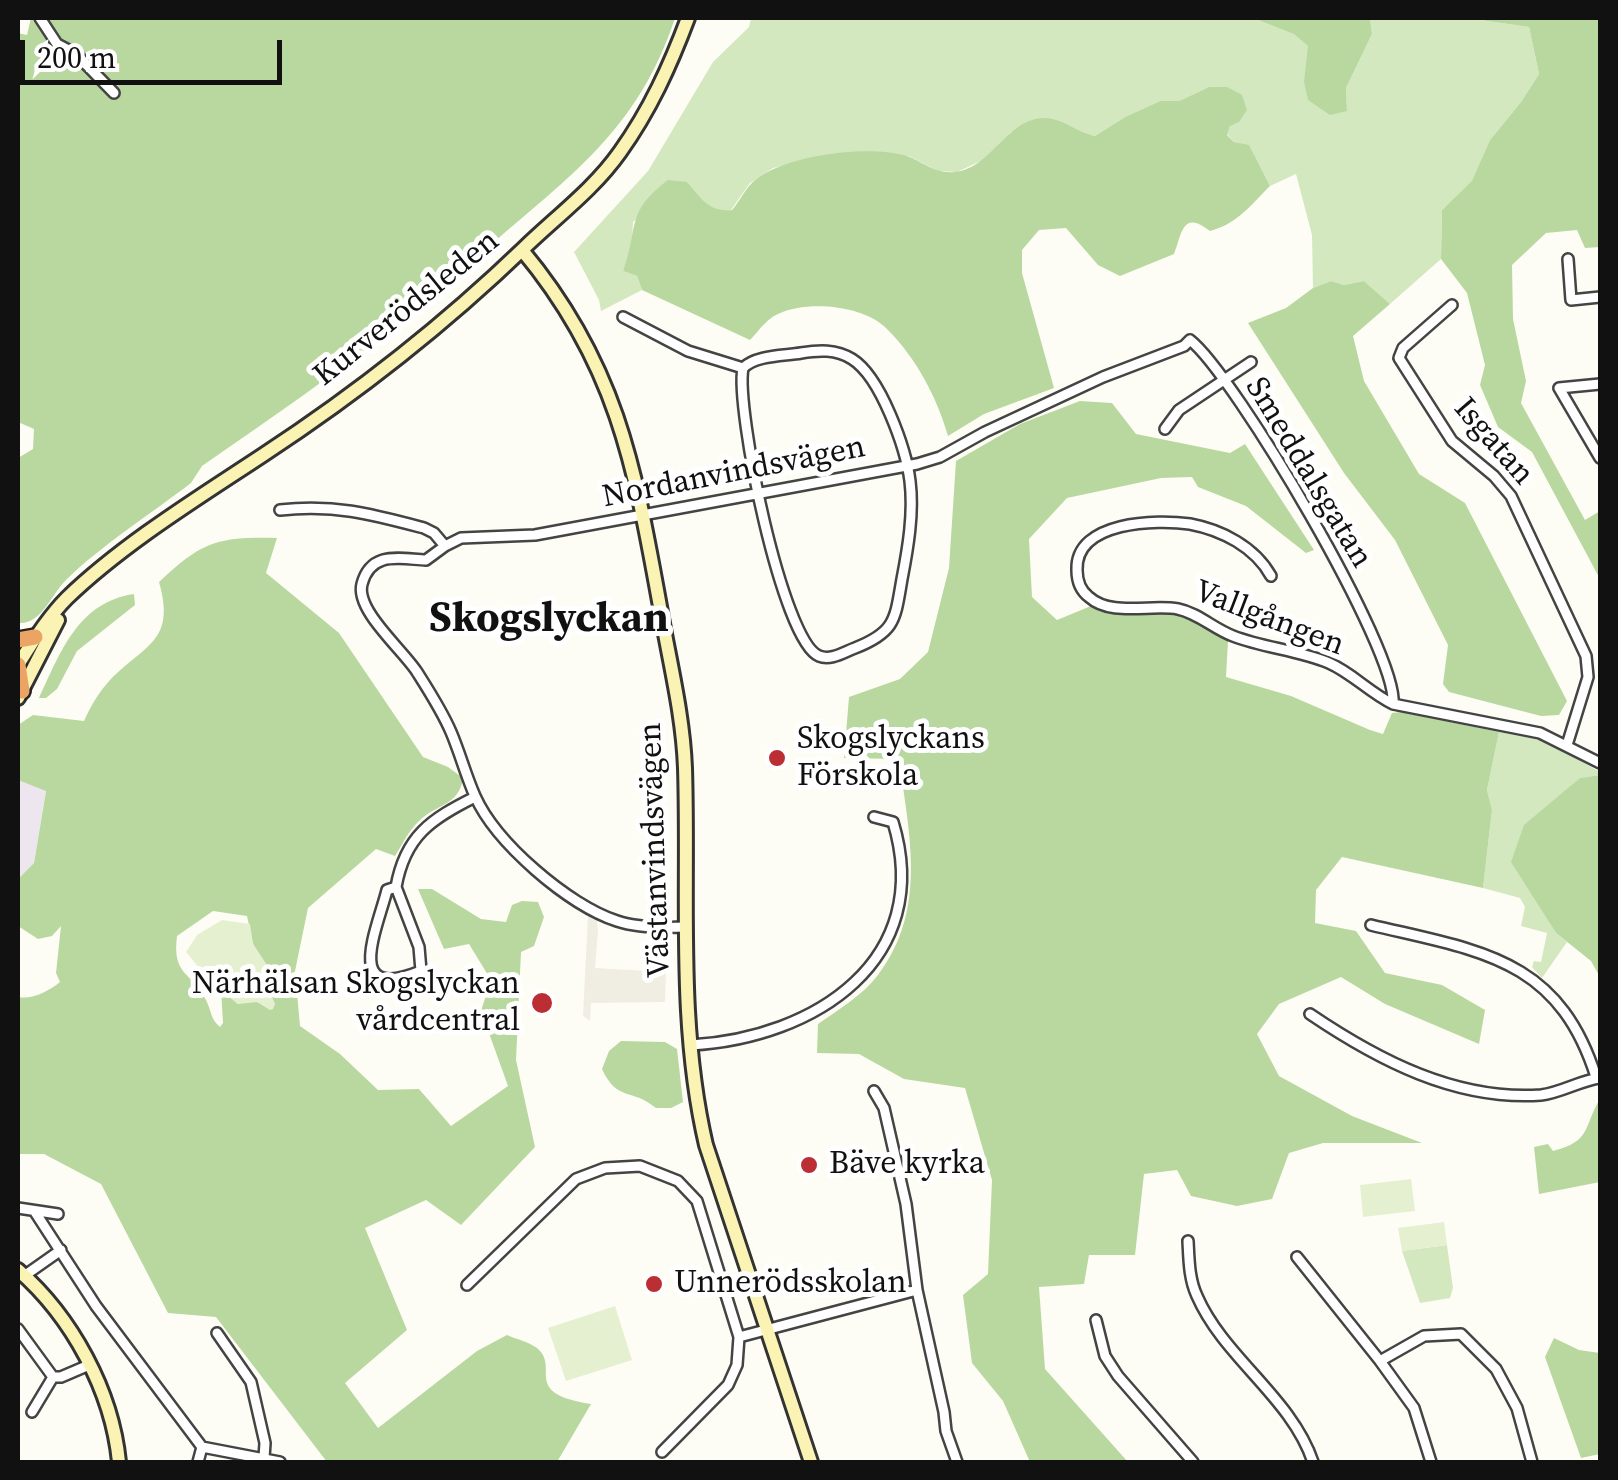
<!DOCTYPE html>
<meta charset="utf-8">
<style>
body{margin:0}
#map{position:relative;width:1618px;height:1480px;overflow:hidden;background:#fefdf5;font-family:"Source Serif 4",serif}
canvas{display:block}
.frame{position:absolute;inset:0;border:20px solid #111;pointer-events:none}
.scale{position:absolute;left:20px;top:40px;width:262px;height:45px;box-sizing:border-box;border:5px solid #111;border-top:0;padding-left:12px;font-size:30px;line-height:35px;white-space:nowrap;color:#111;-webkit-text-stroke:8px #fff;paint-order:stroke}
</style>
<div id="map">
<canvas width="1618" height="1480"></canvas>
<div class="frame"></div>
<div class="scale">200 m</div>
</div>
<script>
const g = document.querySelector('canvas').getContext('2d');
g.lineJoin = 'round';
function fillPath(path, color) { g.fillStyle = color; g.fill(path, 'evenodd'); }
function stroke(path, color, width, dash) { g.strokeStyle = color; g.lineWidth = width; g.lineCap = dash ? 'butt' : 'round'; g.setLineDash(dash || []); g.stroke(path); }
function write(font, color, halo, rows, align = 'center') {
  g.font = font + ' "Source Serif 4",serif'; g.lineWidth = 10; g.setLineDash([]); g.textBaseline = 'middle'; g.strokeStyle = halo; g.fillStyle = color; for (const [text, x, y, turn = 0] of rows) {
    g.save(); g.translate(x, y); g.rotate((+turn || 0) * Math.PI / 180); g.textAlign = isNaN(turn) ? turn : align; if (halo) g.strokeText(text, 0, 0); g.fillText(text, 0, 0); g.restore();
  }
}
fillPath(new Path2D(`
 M18,780L46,790L34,863L18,879Z`), '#eee6ee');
fillPath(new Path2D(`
 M751,18H1253L1295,34L1308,46L1347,111L1346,88L1372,34L1370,18H1467L1529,27L1539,74L1521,102L1490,140L1473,181L1442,210L1441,259L1390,304L1364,281L1344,285L1331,281L1313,288L1312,235L1296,174L1270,186L1249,146L1234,142L1227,134L1230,126L1209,87L1179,101H1160L1125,117L1095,136L1078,133L1062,123L1011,132L985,159L957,172L938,171L909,156L819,157L773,168L750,183L731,210C708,212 702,198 687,182L633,222L632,245L623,271L637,276L642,290L601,311L599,300L574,252L648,171L713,62L749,27Z
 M1499,732L1545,741L1600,772V775L1580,778L1564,793L1537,902L1556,933L1567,942L1542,978L1532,967L1534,961L1541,962L1547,933L1521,926L1525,907L1520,898L1483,888L1492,810L1487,790Z
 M1447,1245L1453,1288L1450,1298L1420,1303L1402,1251Z`), '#d4e8bf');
fillPath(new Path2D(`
 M31,18H675C638,130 571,175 486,249C457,274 429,300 399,323C336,374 268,420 202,466L191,483C152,513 102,545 67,579C51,594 42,625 18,623V458L33,449L34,429L18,422V33L27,35Z
 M1253,18H1370L1372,34L1346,88L1347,111L1330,115L1308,100L1304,82L1308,46L1294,34Z
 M1467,18H1600V247L1585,248L1577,230L1546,233L1512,265L1513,319L1526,381L1521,403L1585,520L1600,511V579L1532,452L1498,427L1480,385L1485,365L1467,293L1441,259L1442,210L1472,181L1490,140L1521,102L1539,74L1529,27Z
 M1209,87H1227L1242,95L1247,110L1239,122L1230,126L1227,135L1234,142L1249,145L1270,186C1251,205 1237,224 1210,231C1182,209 1182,234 1174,254L1120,276L1098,265L1066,228L1039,230L1022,250V273L1054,388L984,414L948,436C937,397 916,358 887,329C864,305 807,300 778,314C767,318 758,332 750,340L642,290L637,276L623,271C640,225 624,214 668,180L687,182C702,198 708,212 732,210C740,201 746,187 755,180C786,155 865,145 904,155C921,160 934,174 954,172C992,169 1006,118 1045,118C1062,118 1078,133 1095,136L1125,117L1160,101H1179Z
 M1331,281L1344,285L1364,281L1390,304L1353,336L1364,381L1419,474L1465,503L1567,701L1559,715L1541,716L1449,692L1443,684L1448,645L1395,540L1344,473L1248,323L1286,308L1313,288Z
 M1080,401L1112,403L1136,434L1230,453L1245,444L1314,550L1306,553L1246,506L1198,487L1192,477L1161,478L1067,498L1029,539L1032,597L1057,620L1091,606L1102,611L1180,614L1228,641L1226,677L1291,696L1370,730L1383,734L1392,713L1401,712L1499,732L1487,790L1492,810L1483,888L1342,857L1316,890L1315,923L1356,931L1385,973L1442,985L1485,1010L1479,1044L1385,1004L1341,977L1279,1004L1257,1034L1279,1076L1352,1116L1422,1143H1323L1289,1153L1272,1199L1237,1206L1191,1196L1177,1170L1144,1174L1135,1255H1089L1084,1284L1039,1287L1045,1369L1128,1462H1030L1003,1401L972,1363L963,1295L988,1274L992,1180L965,1088L904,1079L859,1054L817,1053L818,1024C838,1010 863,995 878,975C928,909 909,834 899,759L844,758L849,697L900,679L928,652L949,568L956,461L1020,424Z
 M277,538L266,573L339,633L423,757L448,767L463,778C459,806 436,804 419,821C409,830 402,845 395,856L376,849L308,908L295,971L300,1026L340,1054L378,1090L419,1089L451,1126L508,1086L481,1011L491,980L469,944L444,949L418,889H432L481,919L506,922L512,905L522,901L538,902L544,917L534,946L521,952L516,1060L535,1147L461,1225L426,1200L365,1228L407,1330L345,1383L378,1428L477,1351L507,1335C516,1339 529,1342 537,1348C561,1368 520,1393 591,1404L557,1462H327L216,1317L168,1313L101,1184L44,1154H18V997C32,1000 49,991 60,982L56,973L61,926L52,936L38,939L18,926V879L34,863L46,791L18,780V725L33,715L84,721C91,706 98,693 110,680C145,644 176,642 159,582C203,541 217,537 277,538ZM213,911L247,916L253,944L272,975L270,994L275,1004L246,1001L238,1004L221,989L223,1023L220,1027C210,1018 212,1012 206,1000C191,971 172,976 177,936Z
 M134,594L135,605L77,651L57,689L46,698H39C60,653 78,602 134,594Z
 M1600,775V977L1591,961L1556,933L1511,862L1524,825L1580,778Z
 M621,1041L665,1042L677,1049L683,1102L671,1108H656C632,1088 617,1102 602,1069L609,1051Z
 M1600,1099V1182L1539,1194L1534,1147L1548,1144L1553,1151C1592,1141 1583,1127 1600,1099Z
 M1554,1338L1579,1350L1600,1353V1454L1581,1458L1545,1357Z`), '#b9d89f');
fillPath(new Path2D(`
 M222,920L250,924L253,944L273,974L270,994L275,1004L273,1009L270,1010L257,1002L238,1004L210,981L186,952L197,935Z
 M1411,1179L1415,1211L1363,1217L1360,1185Z
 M1444,1222L1447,1245L1402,1251L1398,1228Z
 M615,1306L632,1360L566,1381L548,1328Z`), '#e5f0d1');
fillPath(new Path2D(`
 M588,916L597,921L598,930L595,968L666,972L665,1002L591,1003L590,1021L583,1016Z`), '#f0ede3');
const street = new Path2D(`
 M40,18L57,44L76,54L114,93
 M1568,259L1571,300L1600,297
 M1452,305L1403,348L1399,358L1452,441L1494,476L1511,496L1586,656L1588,677L1567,745
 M623,317L688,351L743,368C756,355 784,356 801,353C819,350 836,349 852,359C881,377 906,449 910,481C914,513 908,548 902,579C895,619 896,632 855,648C844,652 831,661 819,656C782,641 735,407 743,368
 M1600,384L1559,388L1600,458
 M1165,429L1179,410L1251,362
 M280,510C335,504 371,514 424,528L434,533L445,546L461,538L535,535L917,464L940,457L985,432L1103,377L1184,346L1190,340C1234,374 1399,652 1393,704
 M445,546L426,560C401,559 371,550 362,584C355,610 403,650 417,672C429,691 442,711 451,732C460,753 466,776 475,796C496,843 568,905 617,921C638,928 662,928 685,927
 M1271,576C1255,547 1222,530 1190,524C1157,519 1075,521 1077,570C1077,581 1081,591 1089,597C1111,617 1151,604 1178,609C1198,613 1214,629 1233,636C1264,648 1298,650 1329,663C1352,673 1370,693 1393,704L1540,733L1600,763
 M396,887L419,947L421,971C342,1003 377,930 387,890L396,887C405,836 431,819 475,797
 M1371,925C1479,951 1558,957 1596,1077
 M1310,1014C1378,1060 1456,1101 1541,1095C1561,1093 1581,1080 1600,1078
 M691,1045C815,1038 935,960 893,822L874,817
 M874,1091L884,1108L906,1204L917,1290L944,1412L946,1431L957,1462
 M18,1208L58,1214
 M35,1212L96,1306L202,1447L280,1462
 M1188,1241C1189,1260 1189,1279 1197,1296C1224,1358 1291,1397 1313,1462
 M1297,1257L1380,1361
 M24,1276L61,1250
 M467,1285L576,1179L605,1168L640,1166L678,1181L697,1201L739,1337L737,1365L728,1385L662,1452
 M1096,1320L1105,1356L1118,1376L1193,1462
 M18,1329L53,1377
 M217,1333L251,1382L265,1443L264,1458
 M739,1337L917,1290
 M32,1412L53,1377H61L89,1365
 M198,1462L202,1447
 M1431,1462L1414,1408L1380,1361L1424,1336L1461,1334L1496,1369L1517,1408L1532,1462`);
const secondary = new Path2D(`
 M522,250C618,365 635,469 661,612C670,664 683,715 685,768C689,894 677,1021 706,1145L811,1462
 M18,665C32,642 48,617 67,598C123,544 198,498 263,455C356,394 444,325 524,248C556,217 594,189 620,152C650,110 670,66 688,18
 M18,698L58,620
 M18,1270C72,1317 112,1391 119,1462`);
const highway = new Path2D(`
 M18,640L35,637
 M18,665L22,691`);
stroke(street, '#444', 14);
stroke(secondary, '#333', 18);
stroke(highway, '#222', 20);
stroke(street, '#fff', 9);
stroke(secondary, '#faf3b4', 12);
stroke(highway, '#eca465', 15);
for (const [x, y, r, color] of [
 [777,758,10,"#bb2f34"],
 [542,1003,12,"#bb2f34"],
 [809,1165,10,"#bb2f34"],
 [654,1284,10,"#bb2f34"]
]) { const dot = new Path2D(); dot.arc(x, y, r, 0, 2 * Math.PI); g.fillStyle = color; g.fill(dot); stroke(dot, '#fff', 4); }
write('32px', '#111', '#fff', [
 ["Kurverödsleden",407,309,-39],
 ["Isgatan",1493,442,49],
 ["Nordanvindsvägen",734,473,-11],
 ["Smeddalsgatan",1308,473,59],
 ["Vallgången",1269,619,21],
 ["Västanvindsvägen",656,850,-92]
]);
write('32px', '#111', '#fff', [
 ["Skogslyckans",797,740],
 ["Förskola",797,777],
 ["Närhälsan Skogslyckan",520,985,"right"],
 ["vårdcentral",520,1022,"right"],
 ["Bäve kyrka",829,1165],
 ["Unnerödsskolan",674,1284]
], 'left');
write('bold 42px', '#111', '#fff', [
 ["Skogslyckan",549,620]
]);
</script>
